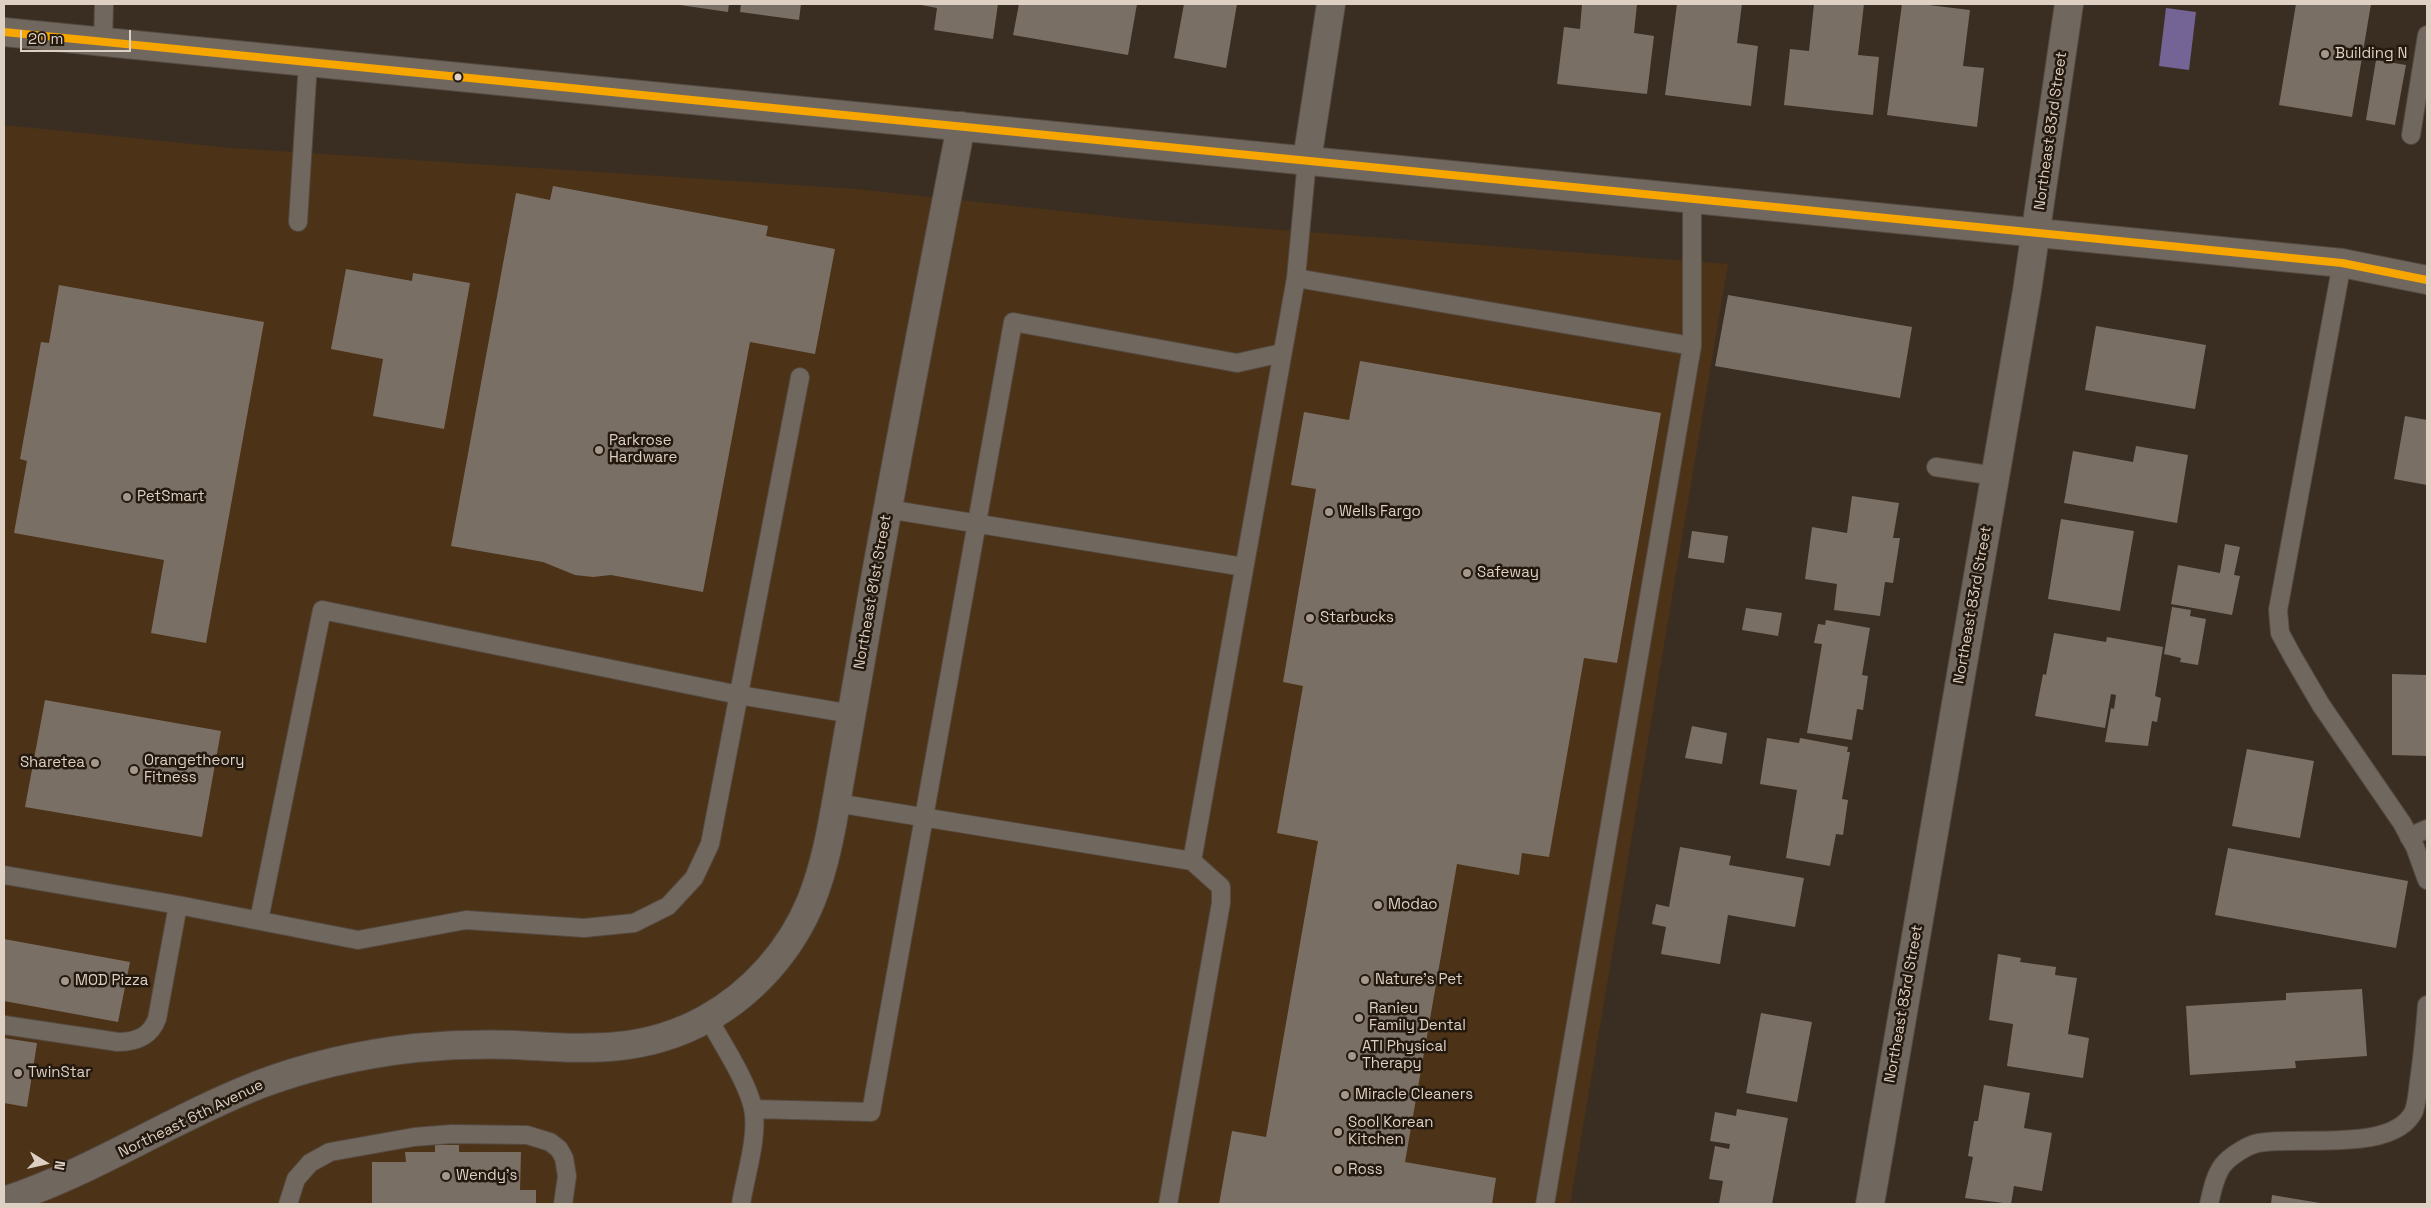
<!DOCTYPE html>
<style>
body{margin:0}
#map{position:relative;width:2431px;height:1208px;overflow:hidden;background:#3a2e22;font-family:"Space Grotesk",sans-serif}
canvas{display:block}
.frame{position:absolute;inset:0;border:5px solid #ded0c2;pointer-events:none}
.north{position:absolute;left:20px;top:1138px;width:50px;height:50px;-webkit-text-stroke:4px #23190f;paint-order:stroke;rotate:100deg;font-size:14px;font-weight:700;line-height:20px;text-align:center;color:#ded0c2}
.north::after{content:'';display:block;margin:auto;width:18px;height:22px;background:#ded0c2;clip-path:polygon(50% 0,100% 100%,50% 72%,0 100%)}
.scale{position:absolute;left:20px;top:30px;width:111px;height:22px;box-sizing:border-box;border:2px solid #ded0c2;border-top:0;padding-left:6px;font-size:15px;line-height:18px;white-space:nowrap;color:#ded0c2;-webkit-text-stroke:4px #23190f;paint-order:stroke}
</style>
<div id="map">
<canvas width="2431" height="1208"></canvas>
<div class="frame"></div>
<div class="north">N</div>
<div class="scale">20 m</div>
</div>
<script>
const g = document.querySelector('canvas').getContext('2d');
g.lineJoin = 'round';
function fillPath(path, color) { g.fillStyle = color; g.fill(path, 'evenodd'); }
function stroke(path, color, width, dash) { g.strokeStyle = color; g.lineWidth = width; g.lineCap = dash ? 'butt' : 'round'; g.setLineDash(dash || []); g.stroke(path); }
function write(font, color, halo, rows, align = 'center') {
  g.font = font + ' "Space Grotesk",sans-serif'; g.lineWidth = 5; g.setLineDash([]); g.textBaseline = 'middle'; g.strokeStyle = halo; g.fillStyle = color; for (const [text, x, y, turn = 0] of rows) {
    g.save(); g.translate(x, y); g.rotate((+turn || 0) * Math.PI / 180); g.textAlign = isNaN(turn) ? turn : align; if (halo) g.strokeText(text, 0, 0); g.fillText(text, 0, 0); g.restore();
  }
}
fillPath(new Path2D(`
 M4,125L232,148L856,189L1136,219L1728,264L1570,1204H4Z`), '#4c3217');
fillPath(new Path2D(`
 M2166,8L2196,12L2189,70L2159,66Z`), '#746496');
fillPath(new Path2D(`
 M673,4H729L728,12Z
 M741,4H801L799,20L740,12Z
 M916,4H998L993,39L934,30L937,8Z
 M1019,4H1137L1128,55L1013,35Z
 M1184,4H1237L1226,68L1174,58Z
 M1582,4H1637L1634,33L1654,36L1647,94L1557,84L1564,27L1580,29Z
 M1677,4H1742L1737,43L1758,46L1751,106L1665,95Z
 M1814,4H1864L1858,55L1879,57L1873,115L1784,105L1790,49L1809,51Z
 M1902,4H1920L1970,10L1963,66L1984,68L1977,127L1887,115Z
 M2296,4H2371L2352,117L2279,105Z
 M2376,60L2406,65L2395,125L2366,120Z
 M553,186L768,226L766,236L835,249L815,354L750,342L703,592L611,575L593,577L575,575L543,562L451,546L516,193L550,200Z
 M346,269L412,281L413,273L470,283L444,429L373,416L383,359L331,349Z
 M59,285L264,322L206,643L151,633L164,560L14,533L27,461L20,459L41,342L49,343Z
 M1728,295L1912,327L1900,398L1715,366Z
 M2096,326L2206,345L2195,409L2085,390Z
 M1360,361L1661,413L1617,663L1584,658L1549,857L1522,853L1519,875L1457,864L1405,1162L1496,1178L1492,1204H1219L1232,1131L1266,1137L1318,841L1277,833L1303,686L1283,682L1316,489L1291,485L1304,412L1349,420Z
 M2405,416L2427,420V485L2394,479Z
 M2136,446L2188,455L2177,523L2064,503L2073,451L2133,462Z
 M1852,496L1899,503L1893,538H1900L1893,583L1885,582L1880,616L1834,610L1837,584L1805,579L1812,527L1847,533Z
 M2061,519L2134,531L2120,611L2048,599Z
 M1692,531L1728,536L1724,563L1688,558Z
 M2225,544L2240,547L2234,575L2240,576L2232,615L2171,604L2178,565L2220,573Z
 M2172,607L2191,610L2190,616L2206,619L2198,665L2180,662L2181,658L2164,654Z
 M1746,608L1782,613L1778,636L1742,630Z
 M1826,620L1870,628L1862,675L1868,676L1863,710L1857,709L1852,740L1807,733L1822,644L1814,643L1818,624L1825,625Z
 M2054,633L2106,642L2107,637L2163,647L2155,696L2161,698L2157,722L2152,721L2148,746L2105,742L2111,708L2114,709L2116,695L2111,694L2105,728L2035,716L2043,674L2046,675Z
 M2392,674L2427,675V756L2392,755Z
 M45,700L221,731L202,837L25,807Z
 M1692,726L1727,733L1722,764L1685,758Z
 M1767,738L1799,743L1800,738L1848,747L1847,752H1850L1842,799L1848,800L1843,835L1836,834L1830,866L1786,858L1797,790L1760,784Z
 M2247,749L2314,761L2300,838L2232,826Z
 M1680,847L1731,856L1729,865L1804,878L1795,927L1728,915L1720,964L1661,954L1666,927L1652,924L1656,904L1669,907Z
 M2228,848L2408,881L2396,948L2215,915Z
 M4,939L130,962L118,1022L4,1001Z
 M1998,954L2021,958L2020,962L2056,967L2055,975L2077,978L2068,1034L2089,1038L2083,1078L2007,1066L2013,1024L1989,1020Z
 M2362,989L2367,1056L2295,1061L2296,1068L2190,1075L2186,1006L2286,1000V993Z
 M1761,1013L1812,1022L1797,1102L1746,1093Z
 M4,1038L37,1043L27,1107L4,1103Z
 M1984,1085L2030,1093L2024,1128L2052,1133L2042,1191L2014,1186L2011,1204L1965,1198L1973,1157L1968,1156L1974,1121H1978Z
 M1737,1109L1788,1118L1772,1204H1719L1723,1181L1709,1179L1715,1146L1729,1149L1730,1144L1710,1141L1715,1112L1736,1116Z
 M435,1145H459V1152H521L520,1190H536V1204H372V1162H406L405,1152H435Z
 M2272,1195L2320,1203V1204H2271Z`), '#7a6f65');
const service = new Path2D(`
 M103,42L104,4
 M2411,135L2427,35
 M298,222L308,62
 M2342,263L2278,610L2280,633L2293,657L2321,705L2402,823L2415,847L2427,880
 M1296,278L1692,346V198
 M1936,467L1995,476
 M887,509L1244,567
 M836,803L1192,861L1221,887V903L1168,1204
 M2409,837L2427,829
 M1192,861L1296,278L1307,160
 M4,875L178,905L358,940L466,920L584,928L634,923L668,906L694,878L710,844L800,377
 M259,920L322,610L739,695L852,714
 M708,1018C722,1043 747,1081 753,1108C759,1135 745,1177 741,1204
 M4,1025L118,1042C136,1042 150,1037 157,1019L178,905
 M753,1109L871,1112L1013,322L1237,363L1282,353
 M288,1204L296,1179L310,1163L330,1152L414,1137L452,1134L527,1135L550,1142L559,1149L564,1158L567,1176L563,1204
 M1545,1204L1692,346
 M2209,1204C2212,1191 2215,1175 2223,1165C2230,1156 2248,1145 2258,1143C2297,1135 2394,1154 2414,1111C2417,1102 2418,1090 2419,1081C2423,1055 2425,1030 2427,1005`);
const minor = new Path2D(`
 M1870,1204L2027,291L2069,4`);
const tertiary = new Path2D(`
 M1307,160L1331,4
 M4,1201C93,1172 171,1119 258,1085C308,1066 362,1054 415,1048C448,1045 483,1044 516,1045C585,1049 643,1054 706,1019C753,993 791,950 811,901C828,859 834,813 842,769C852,713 861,657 871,602C899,443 930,285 961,126`);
const secondary = new Path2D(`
 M4,32L2342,263L2427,280`);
stroke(service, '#554a40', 20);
stroke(minor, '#554a40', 30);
stroke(tertiary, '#554a40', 30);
stroke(secondary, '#554a40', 30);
stroke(service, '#70675e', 18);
stroke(minor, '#70675e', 28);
stroke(tertiary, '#70675e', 28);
stroke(secondary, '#70675e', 28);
stroke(new Path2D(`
 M4,32L2342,263L2427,280`), '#f7a600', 8);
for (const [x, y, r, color] of [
 [2325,54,5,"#a5978a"],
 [458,77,4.5,"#ded0c2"],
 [599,450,5,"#a5978a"],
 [127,497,5,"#a5978a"],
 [1329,512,5,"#a5978a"],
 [1467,573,5,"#a5978a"],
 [1310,618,5,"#a5978a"],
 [95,763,5,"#a5978a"],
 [134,770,5,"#a5978a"],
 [1378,905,5,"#a5978a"],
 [1365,980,5,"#a5978a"],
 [65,981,5,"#a5978a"],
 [1359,1018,5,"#a5978a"],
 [1352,1056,5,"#a5978a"],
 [18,1073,5,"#a5978a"],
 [1345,1095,5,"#a5978a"],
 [1338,1132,5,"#a5978a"],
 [1338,1170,5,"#a5978a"],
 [446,1176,5,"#a5978a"]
]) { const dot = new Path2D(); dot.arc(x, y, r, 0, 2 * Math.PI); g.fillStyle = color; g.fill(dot); stroke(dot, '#23190f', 2); }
write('15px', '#ded0c2', '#23190f', [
 ["Building N",2335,54],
 ["Parkrose",609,441],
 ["Hardware",609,458],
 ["PetSmart",137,497],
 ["Wells Fargo",1339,512],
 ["Safeway",1477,573],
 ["Starbucks",1320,618],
 ["Orangetheory",144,761],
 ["Fitness",144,778],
 ["Sharetea",85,763,"right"],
 ["Modao",1388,905],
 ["Nature's Pet",1375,980],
 ["MOD Pizza",75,981],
 ["Ranieu",1369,1009],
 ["Family Dental",1369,1026],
 ["ATI Physical",1362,1047],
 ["Therapy",1362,1064],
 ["TwinStar",28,1073],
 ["Miracle Cleaners",1355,1095],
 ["Sool Korean",1348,1123],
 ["Kitchen",1348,1140],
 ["Ross",1348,1170],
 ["Wendy's",456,1176]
], 'left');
write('15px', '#ded0c2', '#23190f', [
 ["Northeast 83rd Street",2051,131,-82],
 ["Northeast 81st Street",873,592,-80],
 ["Northeast 83rd Street",1973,605,-80],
 ["Northeast 83rd Street",1904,1004,-80],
 ["Northeast 6th Avenue",191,1119,-26]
]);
</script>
